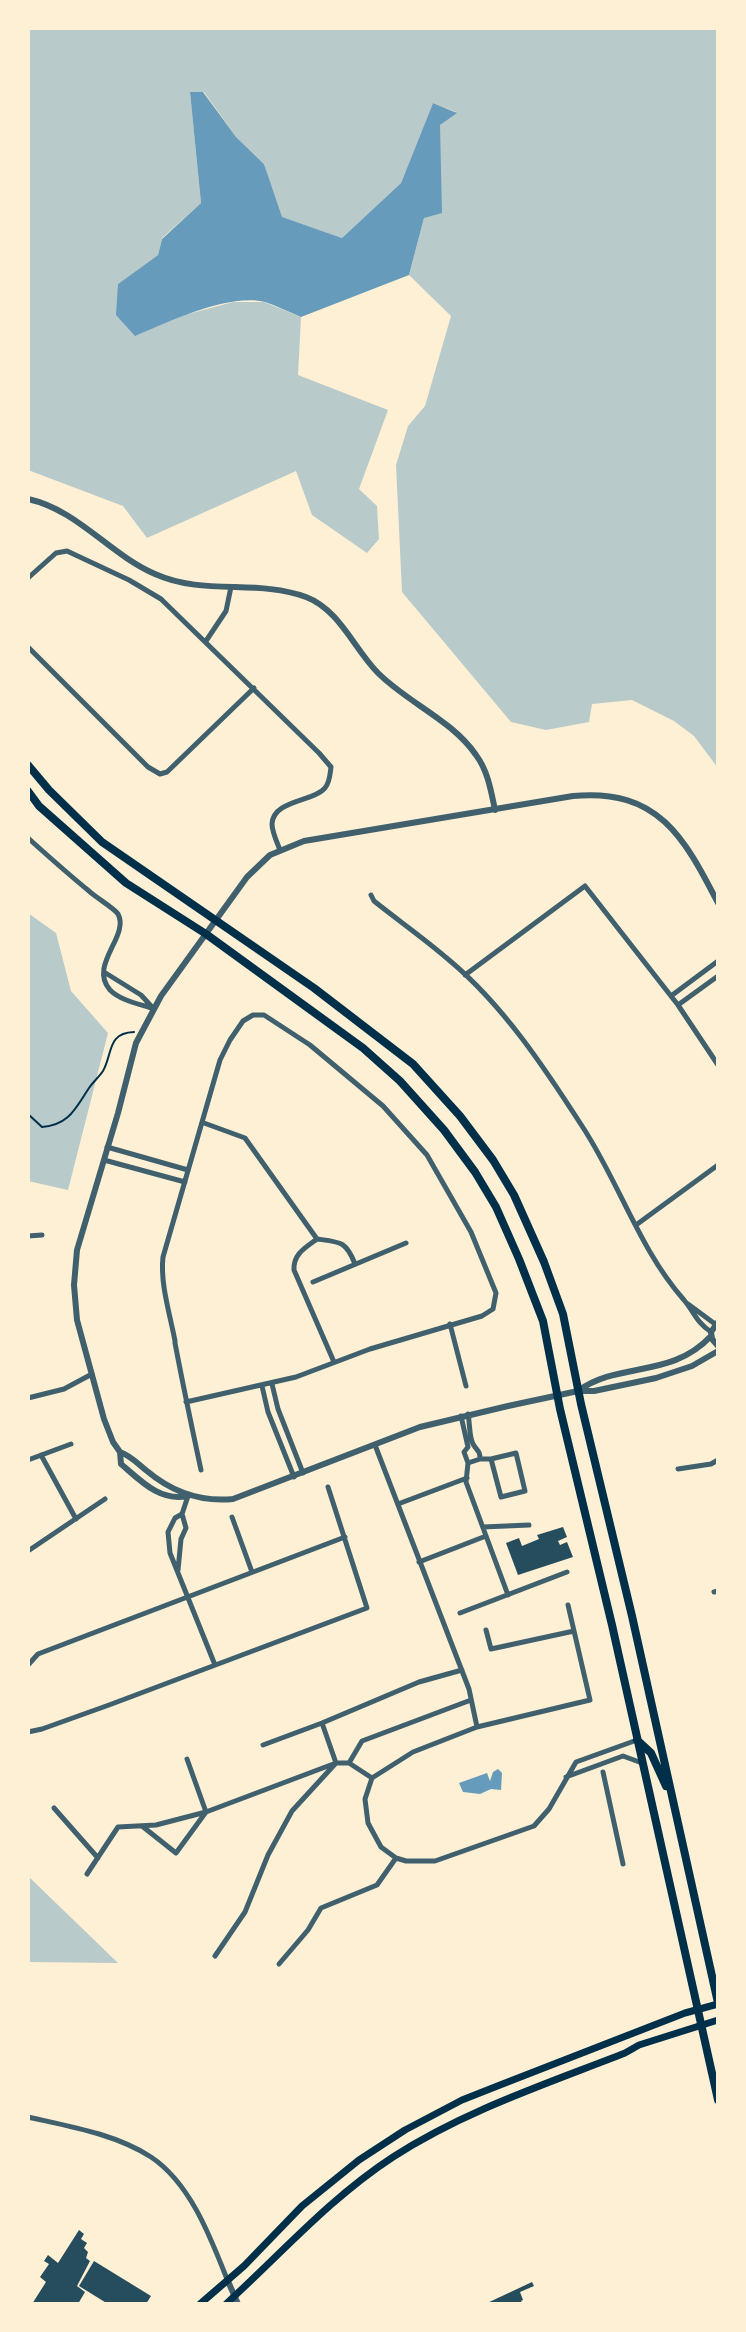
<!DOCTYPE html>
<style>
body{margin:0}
#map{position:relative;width:746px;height:2332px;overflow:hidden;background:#fdf0d5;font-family:"DM Sans",sans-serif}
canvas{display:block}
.frame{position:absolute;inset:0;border:30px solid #fdf0d5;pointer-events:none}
</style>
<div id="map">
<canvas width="746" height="2332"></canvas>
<div class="frame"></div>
</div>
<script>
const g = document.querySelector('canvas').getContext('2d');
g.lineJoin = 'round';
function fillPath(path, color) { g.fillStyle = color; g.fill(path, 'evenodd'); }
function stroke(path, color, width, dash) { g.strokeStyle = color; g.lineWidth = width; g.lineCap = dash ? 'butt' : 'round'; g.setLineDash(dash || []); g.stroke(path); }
fillPath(new Path2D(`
 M28,28H718V768L694,736L674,721L632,700L592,704L589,722L546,730L511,722L402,592L396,465L408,426L425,406L451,316L409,275L424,218L440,125L456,112L433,103L401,183L342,238L281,217L264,164L236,137L204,92H190L201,203L162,238L158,255L118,284L188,314L233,302H264L301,317L298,375L388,410L359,489L377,506L379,539L367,553L312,515L296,471L147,538L123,506L28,470Z
 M28,913L56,933L71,991L108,1033L68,1190L28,1181Z
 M28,1876L118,1963L28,1962Z`), '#b9caca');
fillPath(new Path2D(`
 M190,92H203L236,137L264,164L282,217L342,238L401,183L433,103L457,113L440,125L442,213L424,218L409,275L301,317C289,312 277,306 265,302C229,293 168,322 135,336L116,315L118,284L158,255L162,239L201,203Z
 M498,1769L502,1773L501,1790L491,1789L480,1794L463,1792L459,1783L487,1773L490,1781L493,1772Z`), '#669bbc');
fillPath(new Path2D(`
 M563,1527L567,1537L558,1541L560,1545L567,1542L573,1557L518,1575L506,1543L519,1538L522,1546L539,1539L537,1535Z
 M79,2230L84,2234L81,2239L87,2243L84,2248L88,2252L86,2258L90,2261L77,2286L85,2292L78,2304H32L46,2282L40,2277L49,2264L44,2261L48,2255L58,2263Z
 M94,2261L151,2296L146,2304H108L79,2286Z
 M532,2282L534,2286L520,2292L523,2300L521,2301L523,2304H485Z`), '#264d5e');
stroke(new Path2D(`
 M28,1114L42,1127C69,1125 75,1109 89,1088C93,1082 99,1077 103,1071C113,1053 107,1033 134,1032`), '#003049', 2);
stroke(new Path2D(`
 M28,578L56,553L67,551L129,580L161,599L319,753L331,767C330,774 330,782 325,788C313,802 273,800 272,824C272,832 277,842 280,850
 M206,641L226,611L231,587
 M28,647L148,767L160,774L167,772L254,688
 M28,838C48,856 68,874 89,891C95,897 114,908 118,914C130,936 88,965 110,990C121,1001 140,1004 154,1009
 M371,895L374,901C399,921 425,939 449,960C503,1005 544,1067 582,1126C619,1182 639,1249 684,1300C694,1312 697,1323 711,1332
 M104,972L141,995L152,1007
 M465,975L585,886L678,1005L718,1065
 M671,996L718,961
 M678,1005L718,976
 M204,1123L245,1138L317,1239
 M107,1147L188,1170
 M104,1160L185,1182
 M636,1225L718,1165
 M28,1236L42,1235
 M317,1239C306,1247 293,1254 294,1270L334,1362
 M317,1239C340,1242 346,1241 355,1264
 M313,1282L406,1243
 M688,1304L715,1324
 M450,1324L466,1386
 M272,1384L278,1409L303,1473
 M262,1386L268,1412L294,1477
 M28,1398L64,1389L92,1374
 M186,1402L296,1377L370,1349L482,1316L493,1309L496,1293L471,1232L427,1155L383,1106L310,1045L264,1015H253L243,1021L230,1040L220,1060L163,1257C160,1284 170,1314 175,1341V1343C183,1385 192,1428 201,1470
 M461,1416L468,1447L464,1452L468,1463L466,1482L508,1595
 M375,1445L469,1689L477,1727
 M41,1455L76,1519
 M480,1459H491L516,1453L525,1491L501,1497L491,1459
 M28,1460L71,1444
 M468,1463L480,1459C480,1450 477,1451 473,1444C469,1437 470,1423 468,1414
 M678,1469L711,1464L718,1460
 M398,1504L467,1478
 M182,1514L175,1518L168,1532L170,1553L215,1665
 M182,1514L188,1496
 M232,1517L252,1572
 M483,1527L529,1525
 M28,1551L105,1499
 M419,1562L486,1536
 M178,1570L181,1539L186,1528L182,1514
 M714,1592L718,1591
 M568,1605L590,1700L477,1727L413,1752L372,1778L365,1799L368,1823L381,1847L396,1858L406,1861H435L534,1826L549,1809L576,1762L637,1740
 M460,1613L567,1572
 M486,1630L491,1649L574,1631
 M28,1665L38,1654L345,1537
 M28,1732L42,1729L109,1705L367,1608L328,1487
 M263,1745L322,1723L419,1682L462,1670
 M349,1763L362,1741L471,1700
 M603,1772L623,1864
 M566,1777L623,1756L642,1763
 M54,1808L98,1858
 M142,1826L176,1853L206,1812L187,1759
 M87,1874L118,1827L156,1825L206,1812L336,1763H349L372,1778
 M215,1956L245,1912L268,1855L292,1811L336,1763L322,1723
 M279,1964L308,1930L321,1908L377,1885L396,1858
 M28,2117C68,2126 116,2134 151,2157C190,2183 210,2236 227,2279`), '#3f606c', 5);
stroke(new Path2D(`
 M28,499C78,510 109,554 155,574C204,596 257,579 306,597C340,610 354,649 378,673C408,703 452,720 476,755C488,771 491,791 495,810
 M718,1322L711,1332L712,1339L718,1346
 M578,1391C619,1361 671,1379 711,1336
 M120,1452C131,1456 137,1463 147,1471C172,1492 201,1502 233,1499L420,1427L508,1406L578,1391H594L656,1378L692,1366L718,1351
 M188,1496C160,1502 141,1481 121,1464L120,1452L113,1442L104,1419L77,1320L74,1285L77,1250L118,1113L136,1043L161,996L247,877L270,855L304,841L573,796C658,788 684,837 718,903
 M227,2279L238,2304`), '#3f606c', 6);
stroke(new Path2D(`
 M200,2304L244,2266L302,2206L359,2160L405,2130L462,2100L500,2085L685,2013L718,2004
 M226,2304C281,2254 330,2198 393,2157C464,2111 546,2084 625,2053L639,2045L718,2020`), '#003049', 7);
stroke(new Path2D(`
 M28,765L49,790L102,842L314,988L413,1064L460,1116L493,1160L514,1195L544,1262L563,1314L581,1404L632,1616L718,2003
 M28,791L39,806L126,883L206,934L363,1048L400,1081L444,1130L475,1172L496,1207L519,1259L543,1321L560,1409L612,1625L718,2100
 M637,1740L651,1753L666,1786`), '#003049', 8);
</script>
